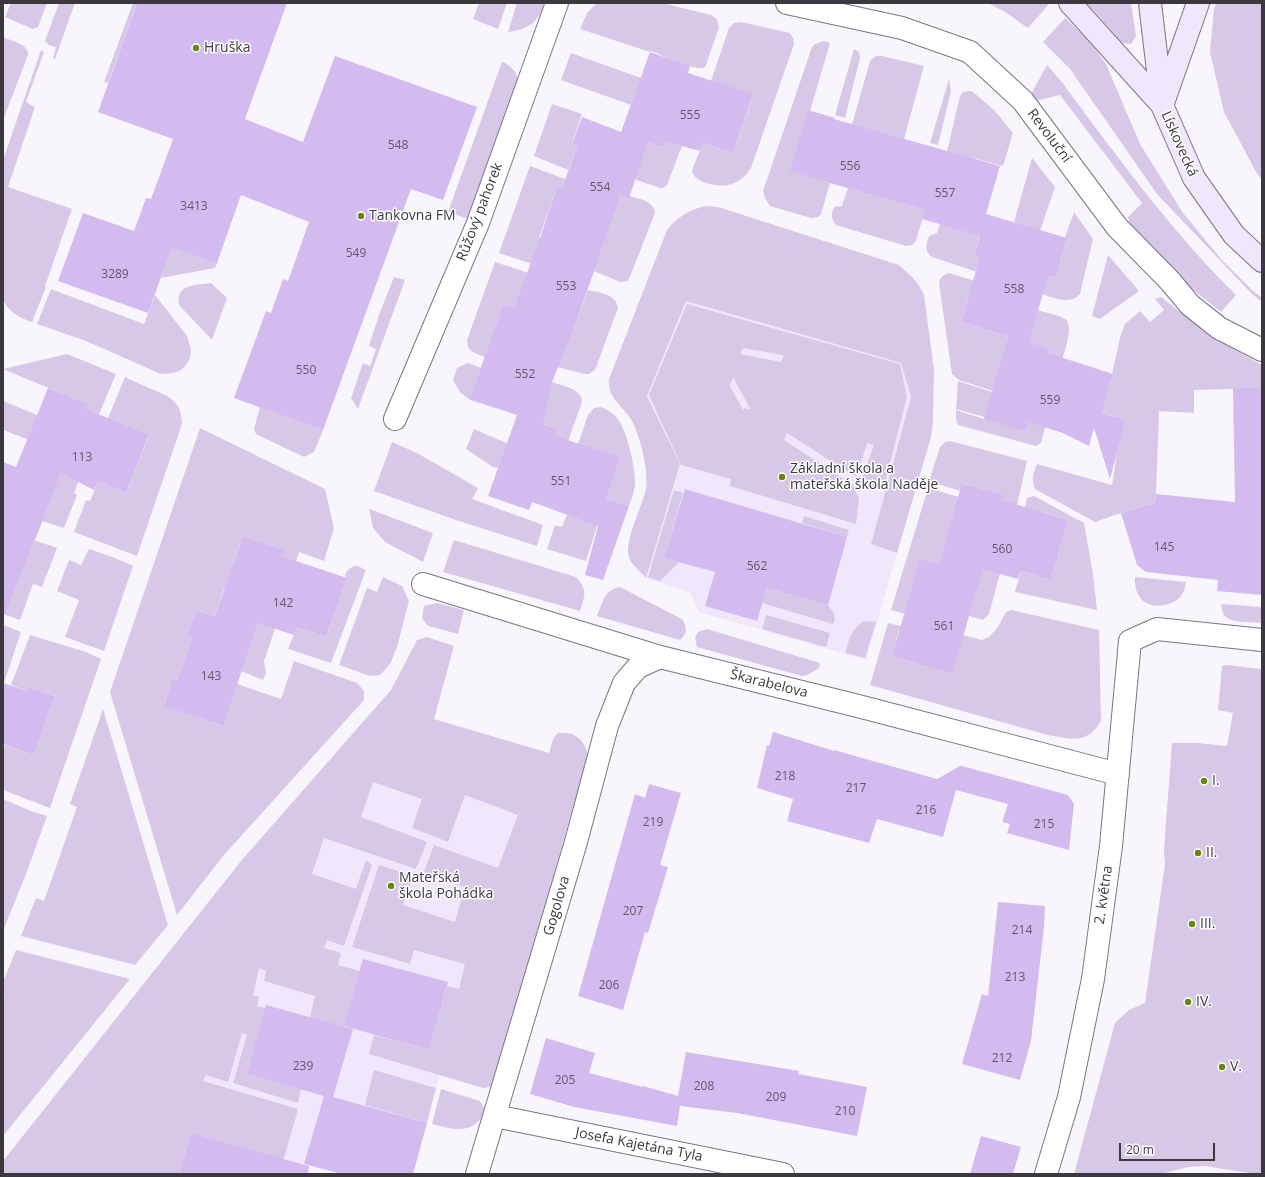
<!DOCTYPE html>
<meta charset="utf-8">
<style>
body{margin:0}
#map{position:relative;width:1265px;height:1177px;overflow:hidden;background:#f9f5fd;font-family:"Open Sans",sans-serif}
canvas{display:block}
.frame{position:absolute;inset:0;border:4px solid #3c3840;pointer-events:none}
.scale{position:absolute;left:1119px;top:1143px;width:96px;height:18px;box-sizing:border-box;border:2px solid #3c3840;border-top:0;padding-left:5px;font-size:12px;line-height:14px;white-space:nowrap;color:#3c3840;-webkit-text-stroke:3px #fff;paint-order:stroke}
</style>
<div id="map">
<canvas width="1265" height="1177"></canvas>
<div class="frame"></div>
<div class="scale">20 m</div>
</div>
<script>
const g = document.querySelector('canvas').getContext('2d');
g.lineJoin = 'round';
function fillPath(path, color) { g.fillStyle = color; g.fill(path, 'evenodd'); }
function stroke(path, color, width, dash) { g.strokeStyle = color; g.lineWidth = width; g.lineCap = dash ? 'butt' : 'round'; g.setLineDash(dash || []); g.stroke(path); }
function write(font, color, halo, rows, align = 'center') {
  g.font = font + ' "Open Sans",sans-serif'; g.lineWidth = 3; g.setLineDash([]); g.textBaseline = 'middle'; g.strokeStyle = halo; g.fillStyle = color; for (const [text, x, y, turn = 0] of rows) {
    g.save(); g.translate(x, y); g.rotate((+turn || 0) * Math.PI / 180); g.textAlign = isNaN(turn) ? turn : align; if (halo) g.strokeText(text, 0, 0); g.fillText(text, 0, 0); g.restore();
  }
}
fillPath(new Path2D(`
 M686,301L901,363L911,397L871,544L897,553L866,660L699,612L690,593L646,578L680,464L647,396Z
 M381,734L561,803L442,1065L413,1174H342L284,1158L282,1159L191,1133L152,1027Z`), '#f1e7fc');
fillPath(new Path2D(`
 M11,3H47L38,27L33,29L5,17Z
 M59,3H75L55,59H53L56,47L49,45L45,41Z
 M133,3H137L108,83L104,82Z
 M479,3H507L498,29L473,19Z
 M517,3H544C539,23 528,29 508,32Z
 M597,3H662L711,15L717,19L719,27L706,65L704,68C689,69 664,56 651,51L650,52L580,29L587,13Z
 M988,3H1048L1049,4L1028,28L1005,12Z
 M1085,3H1131L1136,36L1131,44L1122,43L1094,11Z
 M1216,3H1262V180L1256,172L1224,112L1210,52L1214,9Z
 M1065,18L1089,41L1106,64L1140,144L1183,213L1222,260L1252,290L1262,298V302L1252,294L1157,194L1070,69L1043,42Z
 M741,22L790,33L793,38L794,44L751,168C746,175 741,181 732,184C722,188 693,184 692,170L703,143L733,153L753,95L727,86L710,84L729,28L734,23Z
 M3,37C11,41 29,44 28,55L3,120Z
 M824,41L830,43L810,111L808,110L791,170L830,183L821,214L818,217L811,218L770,206L765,198L763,191L812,47L815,44Z
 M854,49L859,52L860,58L845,118L835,115Z
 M41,50L44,52L26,102L35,107L8,187L72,209L45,286L46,287L32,322C18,317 10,313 3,300V160Z
 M571,53L641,78L631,105L561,80Z
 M876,56H882L924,66L904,139L879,132L851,128L870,61Z
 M502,62C511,65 517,72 518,81L468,219L448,212Z
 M1047,65L1061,81C1116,155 1170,230 1236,295L1221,312L1183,282L1132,231L1128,217L1142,203L1060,95L1039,100H1033L1031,94Z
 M949,79L951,91L938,145L930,143Z
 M970,91L973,92L995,111L1013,133L1003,166L973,158L946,156L960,96L963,92Z
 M552,104L582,114L572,143L577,146L568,170L534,156Z
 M667,131L682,146L667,185L663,188H660L628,177L641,139L662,147Z
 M1032,158L1055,187L1039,234L1014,222Z
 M530,166L565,179L562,188L557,187L539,238L544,240L535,265L499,253Z
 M848,188L925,210L916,241L912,245L906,246L836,225C831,219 831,213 834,207L842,206Z
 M621,195L629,197L630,196C639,199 654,201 655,213L629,279L628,281L620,282L594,271Z
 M705,206L718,207L899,265L913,278L918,284L924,295L934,370L933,421L931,437L897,553L871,544L911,397L901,363L686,301L647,396L680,464L646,578C641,572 631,565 629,557C624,541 642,507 646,489C647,484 646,477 646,471C644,455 640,438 633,423C625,406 607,400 609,379L667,230C677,217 689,210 705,206Z
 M1074,212L1093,239L1080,294C1069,307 1048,296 1035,291L1040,274L1056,278L1067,238L1065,237Z
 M943,215L982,228L974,255L984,258L980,273L932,257C924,251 926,244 929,236L937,233Z
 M172,245L218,261L215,268L161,278Z
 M1108,255L1139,291L1100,319L1092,316Z
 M495,262L532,274L514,308L503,304L485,357L472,352L468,347L467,340Z
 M949,273L978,282L968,297L961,322L1008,336L993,391L959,380L952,374L939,283C940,277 944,274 949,273Z
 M394,277L405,280L358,409L351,398L363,363L370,366L376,349L369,346L379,315Z
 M211,283L227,298L212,340L179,305C175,284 196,285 211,283Z
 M51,289L144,324L155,295L187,336L191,349L190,358L186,365L181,370L174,373L161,374L86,341L37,324Z
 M588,290L596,292V291C607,295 616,296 618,308L595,370L589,374H585L557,367L574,328Z
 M1161,297L1212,337L1262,365V388L1194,390V413L1159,411L1156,494L1155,503L1121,513L1095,522L1035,489C1031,479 1033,474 1037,464L1112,485L1117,453L1126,420L1102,413L1113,374L1112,373L1121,334L1125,324L1140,311L1150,322L1164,310L1155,299Z
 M687,304L900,364L907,397L883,490L861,481L874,445L867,443L856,477L787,433L784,440L853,485L859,498L856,524L730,486L731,479L681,465L649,395ZM743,348L783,355H784L781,362L740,354ZM733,377L751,410L744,408L743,410L730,386Z
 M1038,310C1045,313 1059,315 1065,319C1075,326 1063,354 1061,364L1046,359L1049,348L1021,340Z
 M67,354L116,374L97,419L84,414L87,404L3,369Z
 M468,363L481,368L471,399L517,415L470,400L460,392L453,380L457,368Z
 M125,377C133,381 142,385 151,389C169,396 182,401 182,424L137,556L74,532L86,500L90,501L98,481L126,493L149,436L124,425L106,423Z
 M958,381L992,392L985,417L956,409Z
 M552,382C562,386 582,388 582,402L567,444L553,440L557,429L530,419Z
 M3,401L42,417L32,441L3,430Z
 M260,407L323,430L314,452L304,457L256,434L254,429Z
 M601,407C606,409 612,412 616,417C627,428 636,470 635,485C634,492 631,500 629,506L606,499L577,447L588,415L594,408Z
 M956,410L984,419L1030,415L1047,420L1041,443L1036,446L958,425L956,419Z
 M200,428L325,489L334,528L324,561L299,552L295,565L280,560L283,550L243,536L233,564L229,590L224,589L215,616L196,610L187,635L192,637L177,681L172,680L164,705L222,726L237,684L281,699L294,661L357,683L364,691V700L224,855L177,915L110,692Z
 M474,429L511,445L498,468L493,467L466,449Z
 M950,441L1027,461L1016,509L1001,506L1003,495L963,483L960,491L929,481L940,447L945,442Z
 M392,442L417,453L478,488L472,499L543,525L537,546L456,520L374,491Z
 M63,467L81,475L74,493L77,495L64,528L42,521Z
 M928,488L959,497L939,565L909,615L891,610Z
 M674,490L683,493L664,558L679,562L660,581L648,577Z
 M1034,496L1084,523L1093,574L1097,610L1015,592L1021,571L1051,580L1068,520L1042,512H1024L1027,498Z
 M570,507L600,517L586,561L547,549L555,525L562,527Z
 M369,509L433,533L423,562L385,542L373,528Z
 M804,516L849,530L847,537L802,523Z
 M34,540L57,548L42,587L33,584L20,620L3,614V571Z
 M454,540L576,577C588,590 585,596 580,611L443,572Z
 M89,549L115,558L133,566L104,651L65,637L79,600L57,591L69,560L81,565Z
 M985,561L1002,566L989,614L983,620L969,616Z
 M355,566H358L366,570L331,663L288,649L297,627L326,637L347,578L345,576C346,571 349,568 355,566Z
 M383,577L402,586L409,601L397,647L390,664L380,675L370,676L339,665L367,588L377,592Z
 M1135,577L1186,582C1185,587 1184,592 1181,596C1177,601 1170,604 1165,605C1144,609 1134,596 1135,577Z
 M620,587L682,619C688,628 687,634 680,640L597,616C603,602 604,590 620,587Z
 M767,588L828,605L834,614L835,619L833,624L762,603Z
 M437,603L464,610L458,634L428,626L422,618L424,606Z
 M1221,604L1262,607V623C1253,622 1230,623 1225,616C1222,613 1222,608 1221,604Z
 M1011,610L1099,630L1101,721C1087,745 1071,739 1048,735L870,685L888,623L905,627L899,630L892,656L952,674L963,635L982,640L989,637L998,627L1006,612Z
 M261,615L278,620L264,661L266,673L263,680L241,671Z
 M766,615L830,633L826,647L762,629Z
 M864,621L876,622L865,658L845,653C849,640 852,628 864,621Z
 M3,625L21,632L4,683H3Z
 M707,629L820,663L819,668L807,675L802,676L697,647L695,638L698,632Z
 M30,635L86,652L101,659L50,808L3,790V749L5,745L34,755L55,696L29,687L27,691L11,685Z
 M427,637L454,646L434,719L549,753C551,748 552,739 556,735C558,732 561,733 564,733C577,732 585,743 588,754L495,1083L490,1087L483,1088L369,1054L374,1035L429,1050L447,986L459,989L465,964L414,950L410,964L352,947L379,865L414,876L403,905L455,922L465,887L424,872L434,845L498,868L518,815L465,795L448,842L412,828L422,799L373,782L361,817L427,842L416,869L324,838L312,874L356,889L366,860L372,865L344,946L327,940L324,948L341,953L338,965L360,971L344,1027L310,1018L315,996L264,981L266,971L259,968L253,995L259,997L257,1006L266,1008L247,1074L301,1089L298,1103L233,1083L247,1035L242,1033L228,1082L206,1075L203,1081L298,1109L284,1158L282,1159L191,1133L179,1174H3V1161L241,861L391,690L417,640Z
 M1226,665L1262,669V1174H1255L1205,1166L1188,1167L1161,1174H1074L1115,1023L1129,1010L1145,1003L1165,864L1164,849L1172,743H1197L1227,746L1233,713L1218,710L1222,666Z
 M103,709L168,925L135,965L21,936L36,898L44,901L77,807L70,804Z
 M3,799L31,811L47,816L26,874L3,931Z
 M16,950L130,979L3,1136V999L5,995L3,994V982Z
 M374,1070L436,1088L427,1123L365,1105Z
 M441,1089L480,1101L486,1112C471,1135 455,1130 432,1124Z`), '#d7c8e8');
fillPath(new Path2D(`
 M137,3H287L245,119L303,142L335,56L477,107L443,200L411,189L323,430L234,398L266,311L271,313L283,279L288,281L309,222L241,195L217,263L172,247L148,313L58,281L83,213L134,231L146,198L151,199L173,139L98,112Z
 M650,52L690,66L688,73L753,94L733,153L703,143L700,151L664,141L662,147L648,142L629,198L621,195L574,328L552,382L543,424L557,429L555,436L620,457L606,499L629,506L603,580L585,575L598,526L532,502L529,510L488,496L517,415L470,399L503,304L514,308L540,238L557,187L562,188L577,146L572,144L582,117L621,132Z
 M808,110L835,118L834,119L1000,166L986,214L1067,238L1056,278L1048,276L1029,342L1049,348L1048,353L1113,374L1102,413L1126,420L1110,479L1094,428L1089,446L1063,433L1028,422L1025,431L984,419L1008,336L961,322L980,257L974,255L980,236L922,219L925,210L830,183L790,171Z
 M48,388L88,404L86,409L149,435L126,493L98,481L94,490L61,473L35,540H34L5,614H3V462L16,467Z
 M1233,388H1262V595L1217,591L1218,580L1146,572L1137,565L1121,513L1155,503L1156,494L1235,502Z
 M962,483L1004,495L1002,500L1068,520L1051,580L1021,571L1018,579L983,569L952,674L892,656L920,559L939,565Z
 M685,489L847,537L828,605L767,588L757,621L705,606L715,572L664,558Z
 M243,536L284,550L281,556L347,578L326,637L297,627L294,635L258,623L223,726L164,706L172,679L177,681L192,637L187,635L196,610L215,616Z
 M3,683L27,691L29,687L55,696L34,755L3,744Z
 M773,732L834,751V750L937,779L962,765V766L1068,795L1074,804L1069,850L1007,833L1010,824L1002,822L1008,804L956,790L943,837L877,819L869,843L787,821L793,799L757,788L767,745L769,746Z
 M649,784L681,793L660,865L668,867L648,933L645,932L623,1010L578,996L635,794L645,798Z
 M998,902L1045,906L1044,927L1031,1041L1020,1080L962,1064L982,994L988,996Z
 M363,959L448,982L429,1050L344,1026Z
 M266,1005L353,1029L333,1097L427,1123L413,1174H342L304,1164L324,1096L247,1074Z
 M546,1038L595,1053L589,1073L643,1087V1086L678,1096L686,1052L799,1071L798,1074L867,1087L857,1136L737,1113L680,1106L677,1126L574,1107L530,1094Z
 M191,1133L309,1166L308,1174H179Z
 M981,1136L1021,1147L1013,1174H970Z`), '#d4bbef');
const street = new Path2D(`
 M787,3L902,28L970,52L1023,101L1117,227L1170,281L1190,305L1219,328L1262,350
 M395,419L478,223L557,3
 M423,584L660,657L858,706L1118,774
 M495,1116L783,1174
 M477,1174L576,842L607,726L624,683L638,667L660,657
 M1046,1174L1069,1097L1093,979L1111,846L1130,641L1157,629L1262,640`);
const secondary = new Path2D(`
 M1070,3L1162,105
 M1150,3L1162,105L1194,178L1234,235L1262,261
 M1164,100L1198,3`);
stroke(street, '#7c7484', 24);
stroke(secondary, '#7c7484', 24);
stroke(street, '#fff', 22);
stroke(secondary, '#f1e7fc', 22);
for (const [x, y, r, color] of [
 [196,48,4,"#658910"],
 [361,216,4,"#658910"],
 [782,477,4,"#658910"],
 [1204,781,4,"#658910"],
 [1198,853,4,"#658910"],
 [391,886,4,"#658910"],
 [1192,924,4,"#658910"],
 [1188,1002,4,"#658910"],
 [1222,1067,4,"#658910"]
]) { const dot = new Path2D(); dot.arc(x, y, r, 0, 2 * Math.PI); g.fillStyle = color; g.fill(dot); stroke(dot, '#fff', 1.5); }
write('12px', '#62596c', null, [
 ["555",690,116],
 ["548",398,146],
 ["556",850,167],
 ["554",600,188],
 ["557",945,194],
 ["3413",194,207],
 ["549",356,254],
 ["3289",115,275],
 ["553",566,287],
 ["558",1014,290],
 ["550",306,371],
 ["552",525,375],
 ["559",1050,401],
 ["113",82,458],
 ["551",561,482],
 ["145",1164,548],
 ["560",1002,550],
 ["562",757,567],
 ["142",283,604],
 ["561",944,627],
 ["143",211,677],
 ["218",785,777],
 ["217",856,789],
 ["216",926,811],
 ["219",653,823],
 ["215",1044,825],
 ["207",633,912],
 ["214",1022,931],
 ["213",1015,978],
 ["206",609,986],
 ["212",1002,1059],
 ["239",303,1067],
 ["205",565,1081],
 ["208",704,1087],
 ["209",776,1098],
 ["210",845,1112]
]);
write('14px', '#3c3840', '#fff', [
 ["Hruška",204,48],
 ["Tankovna FM",369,216],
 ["Základní škola a",790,469],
 ["mateřská škola Naděje",790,485],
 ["I.",1212,781],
 ["II.",1206,853],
 ["Mateřská",399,878],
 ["škola Pohádka",399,894],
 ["III.",1200,924],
 ["IV.",1196,1002],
 ["V.",1230,1067]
], 'left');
write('14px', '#3c3840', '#fff', [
 ["Revoluční",1049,136,53],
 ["Lískovecká",1179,144,66],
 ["Růžový pahorek",480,212,-69],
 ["Škarabelova",769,684,14],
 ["2. května",1104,895,-82],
 ["Gogolova",557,906,-74],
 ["Josefa Kajetána Tyla",639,1145,11]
]);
</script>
